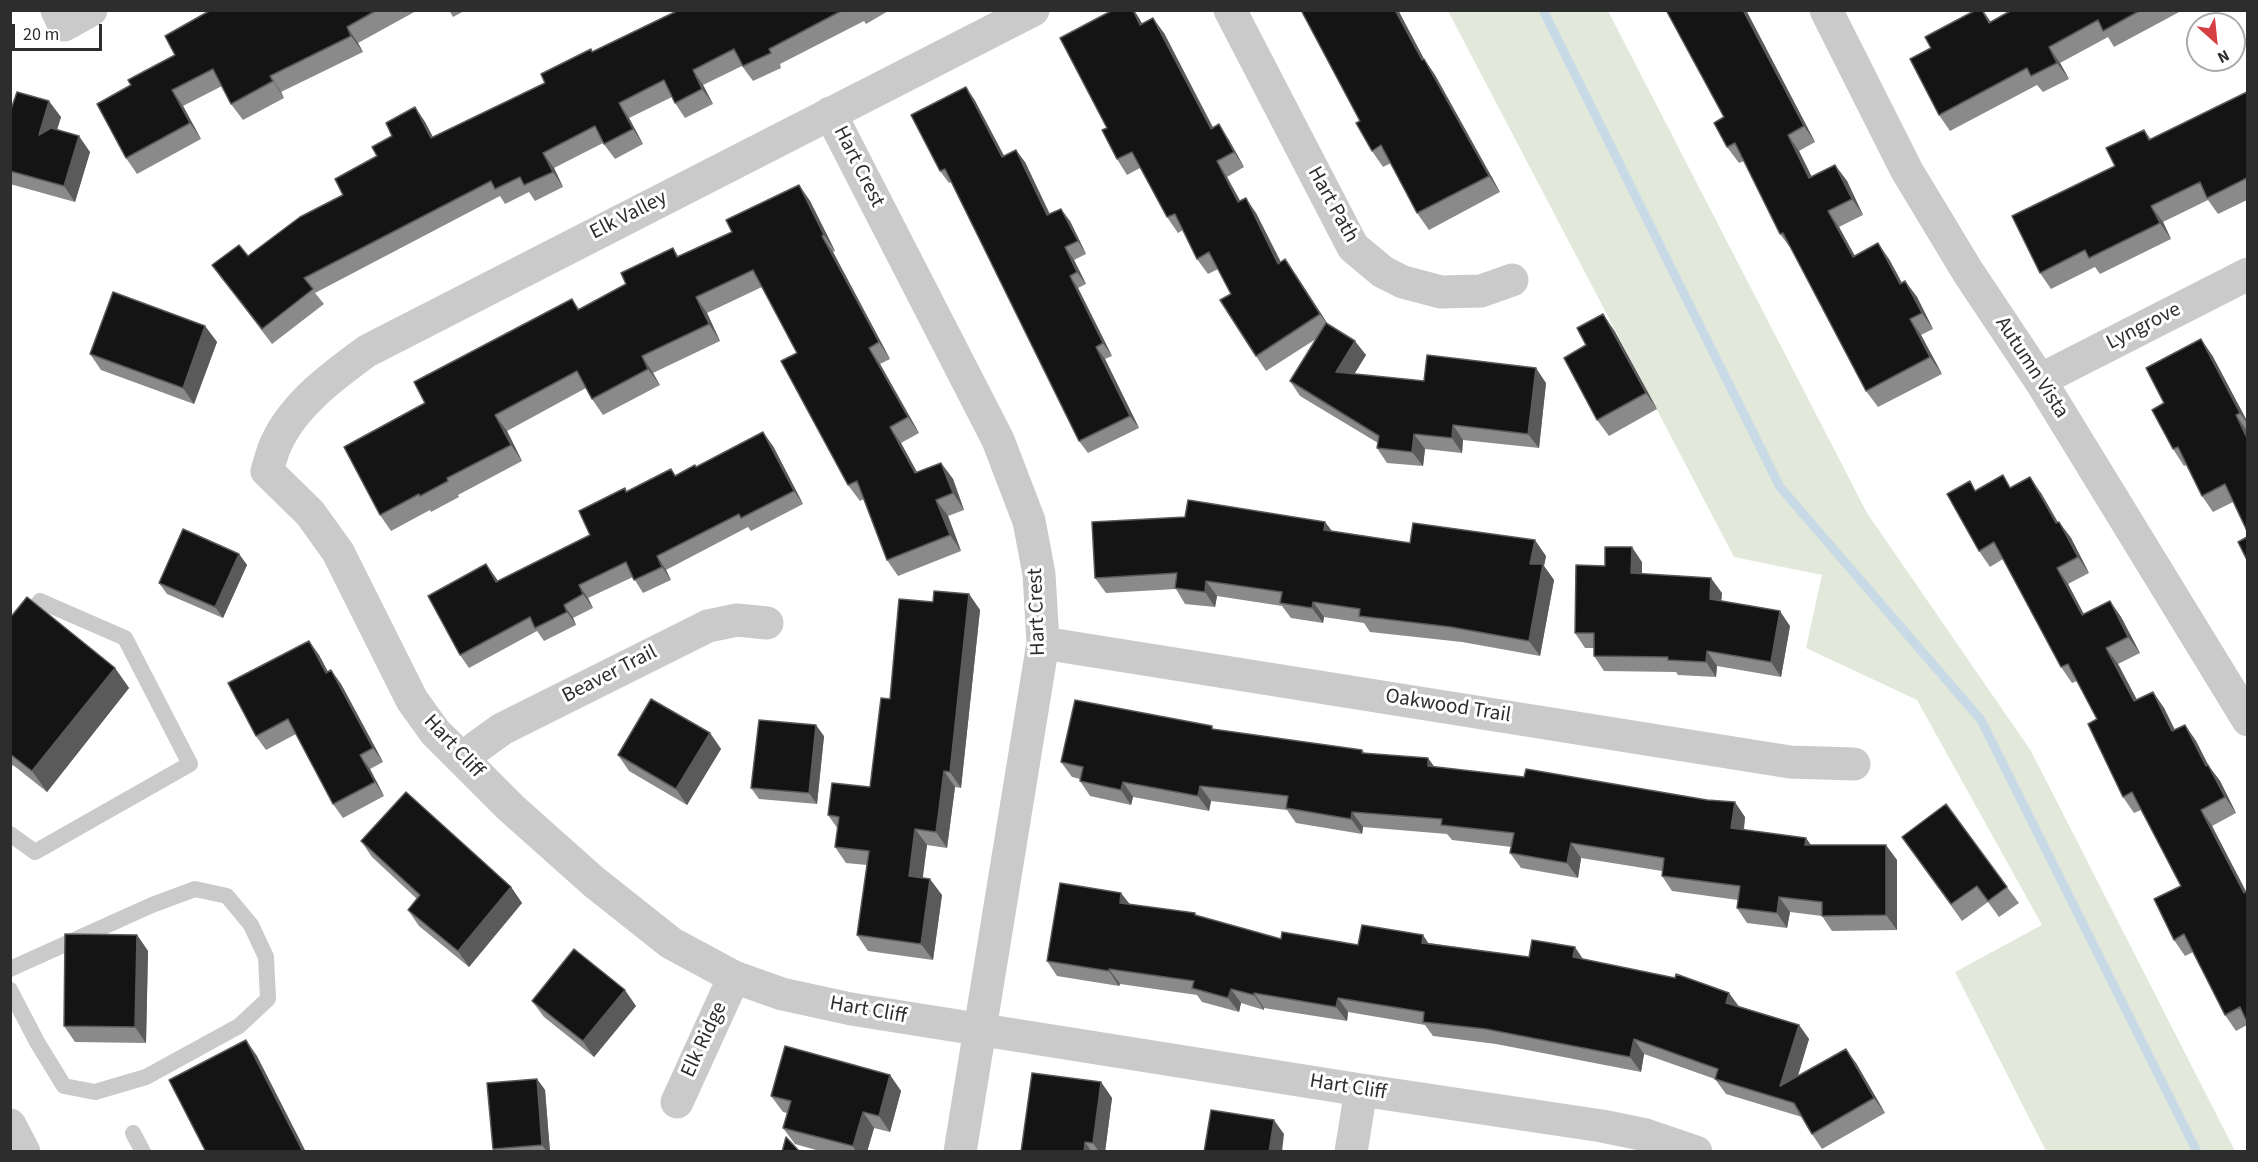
<!DOCTYPE html>
<style>
body{margin:0}
#map{position:relative;width:2258px;height:1162px;overflow:hidden;background:#fff;font-family:"Source Sans 3",sans-serif}
canvas{display:block}
.frame{position:absolute;inset:0;border:12px solid #2d2d2d;pointer-events:none}
.north{position:absolute;left:2186px;top:12px;width:60px;height:60px;box-sizing:border-box;background:#fff;border:2px solid #ababab;border-radius:50%;rotate:153deg;font-size:16px;font-weight:700;line-height:24px;text-align:center;color:#2d2d2d}
.north::after{content:'';display:block;margin:auto;width:21px;height:27px;background:#d53e43;clip-path:polygon(50% 0,100% 100%,50% 72%,0 100%)}
.scale{position:absolute;left:12px;top:24px;width:90px;height:27px;box-sizing:border-box;border:3px solid #2d2d2d;border-top:0;padding-left:8px;font-size:18px;line-height:21px;white-space:nowrap;color:#2d2d2d;-webkit-text-stroke:4px #fff;paint-order:stroke}
</style>
<div id="map">
<canvas width="2258" height="1162"></canvas>
<div class="frame"></div>
<div class="north">N</div>
<div class="scale">20 m</div>
</div>
<script>
const g = document.querySelector('canvas').getContext('2d');
g.lineJoin = 'round';
function fillPath(path, color) { g.fillStyle = color; g.fill(path, 'evenodd'); }
function stroke(path, color, width, dash) { g.strokeStyle = color; g.lineWidth = width; g.lineCap = dash ? 'butt' : 'round'; g.setLineDash(dash || []); g.stroke(path); }
function write(font, color, halo, rows, align = 'center') {
  g.font = font + ' "Source Sans 3",sans-serif'; g.lineWidth = 6; g.setLineDash([]); g.textBaseline = 'middle'; g.strokeStyle = halo; g.fillStyle = color; for (const [text, x, y, turn = 0] of rows) {
    g.save(); g.translate(x, y); g.rotate((+turn || 0) * Math.PI / 180); g.textAlign = isNaN(turn) ? turn : align; if (halo) g.strokeText(text, 0, 0); g.fillText(text, 0, 0); g.restore();
  }
}
fillPath(new Path2D(`
 M1448,11H1608L1867,513L2031,751L2235,1151H2046L1955,972L2042,925L1917,700L1806,648L1822,575L1734,557Z`), '#e2e9db');
stroke(new Path2D(`
 M1543,10L1780,487L1981,720L2197,1152`), '#c9dae7', 9);
stroke(new Path2D(`
 M10,638L40,601L125,638L190,764L35,852L10,834
 M10,969L152,905L195,889L227,896L251,925L266,957L268,999L239,1026L146,1077L95,1092L64,1086L37,1042L10,990
 M133,1133L143,1152`), '#cacaca', 16);
stroke(new Path2D(`
 M57,10L64,25L91,10
 M1033,10L367,351C334,375 293,405 276,444C272,452 270,462 267,471L310,513L338,552L412,700L435,732L511,808L594,882L671,943L734,977L782,994L851,1009L1361,1090L1602,1126L1646,1135L1696,1152
 M1230,10L1353,247L1383,272L1403,282L1441,292L1481,291L1512,280
 M830,113L998,440L1029,521L1039,574L1043,643L960,1152
 M2040,380L2248,274
 M1043,643L1790,762L1854,764
 M464,760L477,747L502,729L708,626L737,620L767,623
 M677,1102L734,977
 M10,1125L24,1152
 M1351,1152L1361,1090`), '#cacaca', 33);
stroke(new Path2D(`
 M1826,10L1907,171L1968,272L2040,380L2248,720`), '#cacaca', 33);
fillPath(new Path2D(`
 M211,10H418L358,43L363,52L281,92L284,98L243,120L231,104L222,86L183,106L201,139L137,174L126,158L131,85L175,55Z
 M449,10H466L453,17Z
 M679,10H890L866,24L864,21L780,64L781,68L753,81L742,66L703,85L713,104L685,118L675,103L672,97L629,118L643,144L615,159L603,143L554,168L563,187L535,201L529,192L505,204L500,196L315,293L324,304L272,344L212,265L248,256L343,195L377,156L415,107L425,122L433,137L545,83L591,49L593,52Z
 M1301,10H1398L1424,59L1435,75L1500,192L1429,230L1417,213L1391,163L1383,167L1372,151L1360,121Z
 M1746,10L1815,142L1799,151L1812,177L1835,165L1847,181L1863,215L1839,227L1855,256L1889,259L1902,283L1905,281L1917,297L1933,329L1921,335L1942,374L1878,407L1866,391L1792,250L1780,234L1744,161L1739,163L1727,147L1724,117Z
 M2012,10H2183L2114,47L2108,37L2060,63L2069,79L2043,92L2037,85L1950,131L1939,115L1991,22Z
 M1139,18L1142,24L1164,33L1213,127L1229,140L1244,167L1227,177L1240,201L1256,213L1281,262L1296,275L1327,323L1366,355L1354,374L1424,381L1546,383L1539,448L1463,440L1462,453L1425,449L1423,466L1387,463L1377,448L1378,443L1300,396L1290,381L1316,339L1266,371L1256,356L1231,294L1218,269L1208,274L1197,259L1183,230L1178,233L1167,217L1140,168L1127,175L1117,159L1107,128Z
 M2247,92V200L2218,214L2208,200L2163,222L2171,239L2100,274L2095,267L2051,289L2040,273L2115,166L2144,130L2151,139Z
 M974,99L1004,156L1025,162L1050,214L1070,221L1086,254L1074,260L1086,284L1078,288L1112,356L1105,359L1139,428L1088,453L1079,441L951,182L949,183L940,171Z
 M10,112L61,117L57,130L90,152L75,202L10,184Z
 M799,185L810,201L835,251L833,252L890,359L880,364L919,433L901,443L917,472L941,463L953,479L964,510L948,516L961,551L898,576L887,560L864,499L860,501L848,485L797,353L762,287L707,313L720,341L653,373L660,385L603,415L592,399L586,388L507,431L522,461L458,495L459,497L431,512L430,510L391,531L380,515L425,403L572,299L579,309L626,284L673,248L679,257L732,232Z
 M205,326L217,342L194,404L101,370L90,354Z
 M1614,330L1657,409L1609,436L1597,420Z
 M2212,355L2247,421V531L2233,502L2213,512L2202,496L2186,465L2184,466L2173,449L2164,403Z
 M773,446L803,504L751,531L748,527L666,570L671,580L643,593L633,577L588,598L593,608L573,618L576,625L544,641L537,631L469,668L460,655L486,564L498,581L590,535L627,491L671,469L676,476L696,467Z
 M2011,487L2041,493L2058,522H2059L2071,538L2089,573L2068,584L2084,614L2110,601L2121,617L2140,653L2118,664L2137,700L2153,692L2164,708L2175,730L2185,725L2196,741L2208,765L2220,781L2236,813L2212,826L2246,891H2247V1025L2236,1031L2225,1015L2193,952L2185,956L2174,940L2181,886L2141,810L2134,813L2123,797L2097,719L2077,681L2072,683L2061,667L2003,559L1990,567L1979,551L1976,490Z
 M1325,522L1332,531L1410,543L1546,556L1544,566L1554,580L1540,656L1462,642L1370,632L1364,623L1324,617L1323,623L1291,618L1282,606L1217,596L1215,607L1185,604L1176,589L1106,593L1095,578Z
 M239,554L247,565L223,618L167,594L159,583Z
 M1642,562V573L1722,593L1721,601L1790,626L1781,677L1717,666L1716,677L1678,675L1676,672L1604,671L1594,656V648H1585L1575,633L1605,566Z
 M969,594L980,610L961,788L955,787L947,848L927,845L922,878L942,895L933,960L868,951L857,935L867,865L846,863L835,847L838,829L828,815L870,787L890,699L933,602Z
 M10,618L115,668L129,688L47,792L13,765L10,769Z
 M309,641L319,655L328,672L331,670L341,684L383,762L370,769L384,796L343,818L333,804L296,734L266,750L256,736Z
 M1214,729L1362,750L1365,753L1434,767L1745,817L1744,830L1806,838L1811,845L1897,860V930L1832,931L1822,916L1790,912L1787,928L1747,923L1737,908L1738,900L1672,891L1662,876V871L1581,858L1578,878L1521,868L1510,853L1512,847L1452,840L1447,834L1363,827L1362,834L1296,823L1287,810L1211,801L1209,811L1133,797L1131,805L1090,796L1080,781V779L1072,777L1061,762Z
 M710,733L721,749L687,805L629,771L618,755Z
 M824,736L817,804L759,799L751,788Z
 M1902,837L2007,887L2019,903L1999,917L1988,902L1962,921Z
 M361,841L511,887L522,903L469,967L419,926L408,910L417,899L372,857Z
 M1129,905L1197,916L1281,939L1358,945L1429,943L1529,957L1583,959L1729,993L1739,1006L1799,1025L1809,1039L1798,1076L1856,1063L1885,1113L1822,1149L1812,1134L1802,1117L1726,1094L1715,1079L1644,1054L1641,1072L1496,1044L1433,1036L1425,1025L1348,1012L1347,1021L1264,1008V1010L1241,1003L1239,1012L1202,1002L1197,995L1120,984L1119,986L1057,976L1047,961Z
 M137,935L148,951L146,1043L75,1042L64,1026Z
 M532,1001L636,1006L594,1057L544,1017Z
 M890,1075L901,1091L890,1132L874,1128L867,1152H823L795,1144L783,1128L787,1113L783,1112L771,1096Z
 M537,1079L545,1090L550,1152H494L493,1149Z
 M1101,1082L1112,1098L1105,1152H1021Z`), '#8a8a8a');
fillPath(new Path2D(`
 M1133,10H1134L1139,18L1151,40L1140,25Z
 M1395,10H1398L1433,76L1422,60Z
 M1743,10H1746L1815,142L1804,126Z
 M1983,10L1992,24L1989,23Z
 M1153,18L1164,33L1221,144L1211,129Z
 M347,27L358,43L363,52L351,36Z
 M2049,47L2060,63L2069,79L2057,63Z
 M1424,59L1435,75L1500,192L1489,176Z
 M693,70L703,85L713,104L702,89Z
 M270,76L281,92L284,98L273,81Z
 M966,87L974,99L1011,169L1002,157Z
 M172,90L183,106L201,139L190,123Z
 M49,101L61,117L50,151L39,135Z
 M619,103L629,118L643,144L633,129Z
 M415,107L425,122L441,153L431,138Z
 M1219,124L1229,140L1244,167L1234,152Z
 M1788,135L1799,151L1820,194L1809,178Z
 M79,136L90,152L75,202L64,186Z
 M1016,150L1025,162L1056,228L1047,215Z
 M543,153L554,168L563,187L553,172Z
 M1217,161L1227,177L1249,217L1238,202Z
 M1835,165L1847,181L1863,215L1852,199Z
 M799,185L810,201L835,251L824,235Z
 M1246,198L1256,213L1289,279L1278,264Z
 M2151,206L2163,222L2171,239L2160,223Z
 M1061,209L1070,221L1086,254L1078,241Z
 M1828,211L1839,227L1864,273L1853,257Z
 M822,236L833,252L890,359L879,342Z
 M1878,243L1889,259L1911,300L1900,284Z
 M1065,247L1074,260L1086,284L1077,272Z
 M1285,259L1296,275L1331,329L1320,314Z
 M1070,276L1078,288L1112,356L1103,343Z
 M1905,281L1917,297L1933,329L1922,313Z
 M696,297L707,313L720,341L709,324Z
 M1603,314L1614,330L1657,409L1646,393Z
 M1910,319L1921,335L1942,374L1930,357Z
 M205,326L217,342L194,404L183,388Z
 M2201,339L2212,355L2247,421V423L2240,413Z
 M1355,341L1366,355L1347,386L1336,372Z
 M1096,347L1105,359L1139,428L1130,416Z
 M869,348L880,364L919,433L908,417Z
 M642,356L653,373L660,385L648,369Z
 M1536,368L1546,383L1539,448L1528,434Z
 M495,415L507,431L522,461L511,445Z
 M2236,415L2247,431V438Z
 M1453,425L1463,440L1462,453L1452,438Z
 M890,427L901,443L926,489L915,473Z
 M763,432L773,446L803,504L794,491Z
 M1414,434L1425,449L1423,466L1412,452Z
 M941,463L953,479L964,510L953,493Z
 M2030,477L2041,493L2067,539L2056,523Z
 M936,500L948,516L961,551L950,535Z
 M1325,522L1336,537L1324,530Z
 M2059,522L2071,538L2089,573L2078,557Z
 M1535,540L1546,556L1544,566L1554,580L1540,656L1529,641L1530,564Z
 M1632,547L1642,562V588L1631,573Z
 M239,554L247,565L223,618L215,607Z
 M657,556L666,570L671,580L662,567Z
 M486,564L496,578L505,595L496,582Z
 M2057,568L2068,584L2093,632L2082,615Z
 M1711,578L1722,593L1720,614L1710,599Z
 M1206,581L1217,596L1215,607L1205,592Z
 M579,585L588,598L593,608L583,594Z
 M969,594L980,610L961,788L950,772Z
 M2110,601L2121,617L2140,653L2128,637Z
 M1313,602L1324,617L1323,623L1312,608Z
 M564,605L573,618L576,625L567,612Z
 M1780,611L1790,626L1781,677L1771,662Z
 M309,641L319,655L336,687L326,673Z
 M2106,648L2118,664L2146,717L2134,701Z
 M1707,651L1717,666L1716,677L1706,662Z
 M115,668L129,688L47,792L32,771Z
 M331,670L341,684L383,762L373,748Z
 M2153,692L2164,708L2183,747L2172,731Z
 M816,725L824,736L817,804L809,793Z
 M2185,725L2196,741L2217,782L2206,766Z
 M710,733L721,749L687,805L676,789Z
 M360,755L370,769L384,796L375,782Z
 M1428,758L1439,773L1428,766Z
 M2208,765L2220,781L2236,813L2225,797Z
 M944,771L955,787L947,848L936,832Z
 M1123,782L1133,797L1131,805L1121,790Z
 M1200,786L1211,801L1209,811L1198,796Z
 M1735,802L1745,817L1742,843L1731,828Z
 M2201,810L2212,826L2247,894L2244,893Z
 M1352,812L1363,827L1362,834L1351,819Z
 M915,829L927,845L921,892L909,876Z
 M1806,838L1816,853L1805,845Z
 M1571,843L1581,858L1578,878L1567,863Z
 M1886,845L1897,860V930L1886,915Z
 M930,879L942,895L933,960L921,944Z
 M511,887L522,903L469,967L458,951Z
 M1121,893L1132,907L1120,903Z
 M1779,897L1790,912L1787,928L1777,913Z
 M137,935L148,951L146,1043L135,1027Z
 M1423,935L1433,950L1422,943Z
 M1575,947L1585,962L1573,957Z
 M1109,969L1120,984L1119,986L1109,971Z
 M1231,989L1241,1003L1239,1012L1228,998Z
 M625,990L636,1006L594,1057L583,1041Z
 M1254,993L1264,1008V1010L1254,995Z
 M1729,993L1739,1008L1726,1003Z
 M1338,998L1348,1012L1347,1021L1336,1007Z
 M1799,1025L1809,1039L1790,1101L1780,1086Z
 M1634,1039L1644,1054L1641,1072L1630,1057Z
 M246,1040L257,1056L306,1152H303Z
 M1846,1049L1856,1063L1885,1113L1874,1098Z
 M890,1075L901,1091L890,1132L879,1116Z
 M537,1079L545,1090L550,1152H547L542,1145Z
 M1101,1082L1112,1098L1105,1152H1099L1093,1143Z
 M863,1112L874,1128L867,1152H856L853,1146Z
 M1274,1120L1284,1134L1282,1152H1269Z
 M1085,1142L1092,1152H1084Z`), '#5a5a5a');
const building = new Path2D(`
 M211,10H377L347,27L351,36L270,76L273,81L231,104L213,69L172,90L190,123L126,158L97,104L131,85L128,80L175,55L165,36Z
 M679,10H843L769,49L771,53L743,66L734,49L693,70L702,89L675,103L664,80L619,103L633,129L604,144L595,126L543,153L553,172L524,185L520,177L495,189L491,181L304,278L313,289L262,329L212,265L239,245L248,256L300,217L343,195L335,179L377,156L372,147L392,136L386,123L415,107L431,138L545,83L541,74L591,49L592,52Z
 M1113,10H1133L1140,25L1153,18L1211,129L1219,124L1234,152L1217,161L1238,202L1246,198L1278,264L1285,259L1320,314L1256,356L1220,300L1231,294L1209,252L1197,259L1175,214L1167,217L1132,152L1117,159L1102,130L1107,128L1060,38Z
 M1301,10H1395L1422,60L1424,59L1489,176L1417,213L1381,145L1372,151L1356,123L1360,121Z
 M1666,10H1743L1804,126L1788,135L1809,178L1835,165L1852,199L1828,211L1853,257L1878,243L1900,284L1905,281L1922,313L1910,319L1930,357L1866,391L1783,233L1780,234L1735,143L1727,147L1714,123L1724,117Z
 M1976,10H1982L1989,23L2012,10H2141L2103,31L2098,20L2049,47L2057,63L2031,76L2027,68L1939,115L1910,59L1931,48L1925,37Z
 M966,87L1002,157L1016,150L1047,215L1061,209L1078,241L1065,247L1077,272L1070,276L1103,343L1096,347L1130,416L1079,441L945,169L940,171L911,115Z
 M17,92L49,101L39,135L51,128L79,136L64,186L10,171V112Z
 M2247,92V178L2207,198L2200,182L2151,206L2160,223L2089,258L2085,250L2040,273L2012,216L2115,166L2106,148L2144,130L2149,140Z
 M799,185L824,235L822,236L879,342L869,348L908,417L890,427L915,473L941,463L953,493L936,500L950,535L887,560L857,481L848,485L781,361L797,353L753,270L696,297L709,324L642,356L648,369L592,399L577,371L495,415L511,445L447,478L448,481L420,496L419,494L380,515L344,447L425,403L414,382L572,299L578,310L626,284L621,273L673,248L677,257L732,232L726,220Z
 M113,292L205,326L183,388L90,354Z
 M1603,314L1646,393L1597,420L1564,358L1586,345L1577,328Z
 M1326,323L1355,341L1336,372L1424,381L1427,355L1536,368L1528,434L1453,425L1452,438L1414,434L1412,452L1377,448L1379,436L1290,381Z
 M2201,339L2240,413L2236,415L2247,438V531L2225,484L2202,496L2178,447L2173,449L2152,410L2164,403L2146,368Z
 M763,432L794,491L741,518L739,514L657,556L662,567L634,580L626,562L579,585L583,594L564,605L567,612L535,628L530,617L460,655L428,596L486,564L496,582L590,535L579,511L625,488L626,492L671,469L675,476L695,465L696,467Z
 M2003,475L2010,488L2030,477L2056,523L2059,522L2078,557L2057,568L2082,615L2110,601L2128,637L2106,648L2134,701L2153,692L2172,731L2185,725L2206,766L2208,765L2225,797L2201,810L2244,893L2247,891V1022L2240,1007L2225,1015L2184,934L2174,940L2154,899L2181,886L2132,792L2123,797L2088,724L2097,719L2068,664L2061,667L1994,542L1979,551L1947,494L1970,481L1975,491Z
 M1188,500L1325,522L1324,530L1410,543L1413,523L1535,540L1530,564H1543L1529,641L1451,627L1359,616L1360,609L1313,602L1312,608L1280,603L1282,592L1206,581L1205,592L1175,588L1177,573L1095,578L1092,522L1185,517Z
 M183,529L239,554L215,607L159,583Z
 M2247,537V560L2238,542Z
 M1605,547H1632L1631,573L1711,578L1710,599L1780,611L1771,662L1707,651L1706,662L1668,660V657L1594,656V633H1575L1576,565L1605,566Z
 M934,591L969,594L950,772L944,771L936,832L915,829L909,876L930,879L921,944L857,935L869,851L835,847L839,817L828,815L832,783L870,787L881,698L890,699L899,599L933,602Z
 M27,597L115,668L32,771L10,754V618Z
 M309,641L326,673L331,670L373,748L360,755L375,782L333,804L288,719L256,736L228,683Z
 M651,699L710,733L676,789L618,755Z
 M1075,700L1212,726V729L1362,750V753L1428,758V766L1524,777L1526,769L1707,800L1735,802L1731,828L1806,838L1805,845H1886V915L1822,916V902L1779,897L1777,913L1737,908L1740,886L1662,876L1664,858L1571,843L1567,863L1510,853L1514,833L1441,825L1442,819L1352,812L1351,819L1286,808L1288,796L1200,786L1198,796L1123,782L1121,790L1080,781L1083,767L1061,762Z
 M759,720L816,725L809,793L751,788Z
 M406,792L511,887L458,951L408,910L420,895L361,841Z
 M1946,804L2007,887L1988,901L1977,886L1951,904L1902,837Z
 M1060,883L1121,893L1120,903L1195,913V915L1281,939L1282,932L1358,945L1362,925L1423,935L1422,943L1529,957L1532,940L1575,947L1573,957L1675,978L1676,974L1729,993L1726,1003L1799,1025L1780,1086L1846,1049L1874,1098L1812,1134L1794,1103L1715,1079L1718,1069L1634,1039L1630,1057L1486,1029L1423,1022L1424,1012L1338,998L1336,1007L1254,993V995L1231,989L1228,998L1192,988L1194,981L1109,969V971L1047,961Z
 M65,934L137,935L135,1027L64,1026Z
 M574,949L625,990L583,1041L532,1001Z
 M246,1040L303,1152H206L169,1080Z
 M785,1046L890,1075L879,1116L863,1112L853,1146L783,1128L791,1101L771,1096Z
 M1032,1073L1101,1082L1093,1143L1085,1142L1084,1152H1021Z
 M537,1079L542,1145L493,1149L487,1083Z
 M1211,1110L1274,1120L1269,1152H1204Z
 M786,1137L800,1152H782Z`);
fillPath(building, '#141414');
stroke(building, '#5a5a5a', 1.5);
write('21px', '#2d2d2d', '#fff', [
 ["Hart Crest",858,167,63],
 ["Hart Path",1332,205,61],
 ["Elk Valley",629,216,-27],
 ["Lyngrove",2144,327,-27],
 ["Autumn Vista",2031,368,57],
 ["Hart Crest",1038,612,-92],
 ["Beaver Trail",610,675,-27],
 ["Oakwood Trail",1448,707,9],
 ["Hart Cliff",453,747,47],
 ["Hart Cliff",868,1011,10],
 ["Elk Ridge",705,1040,-65],
 ["Hart Cliff",1348,1088,9]
]);
</script>
